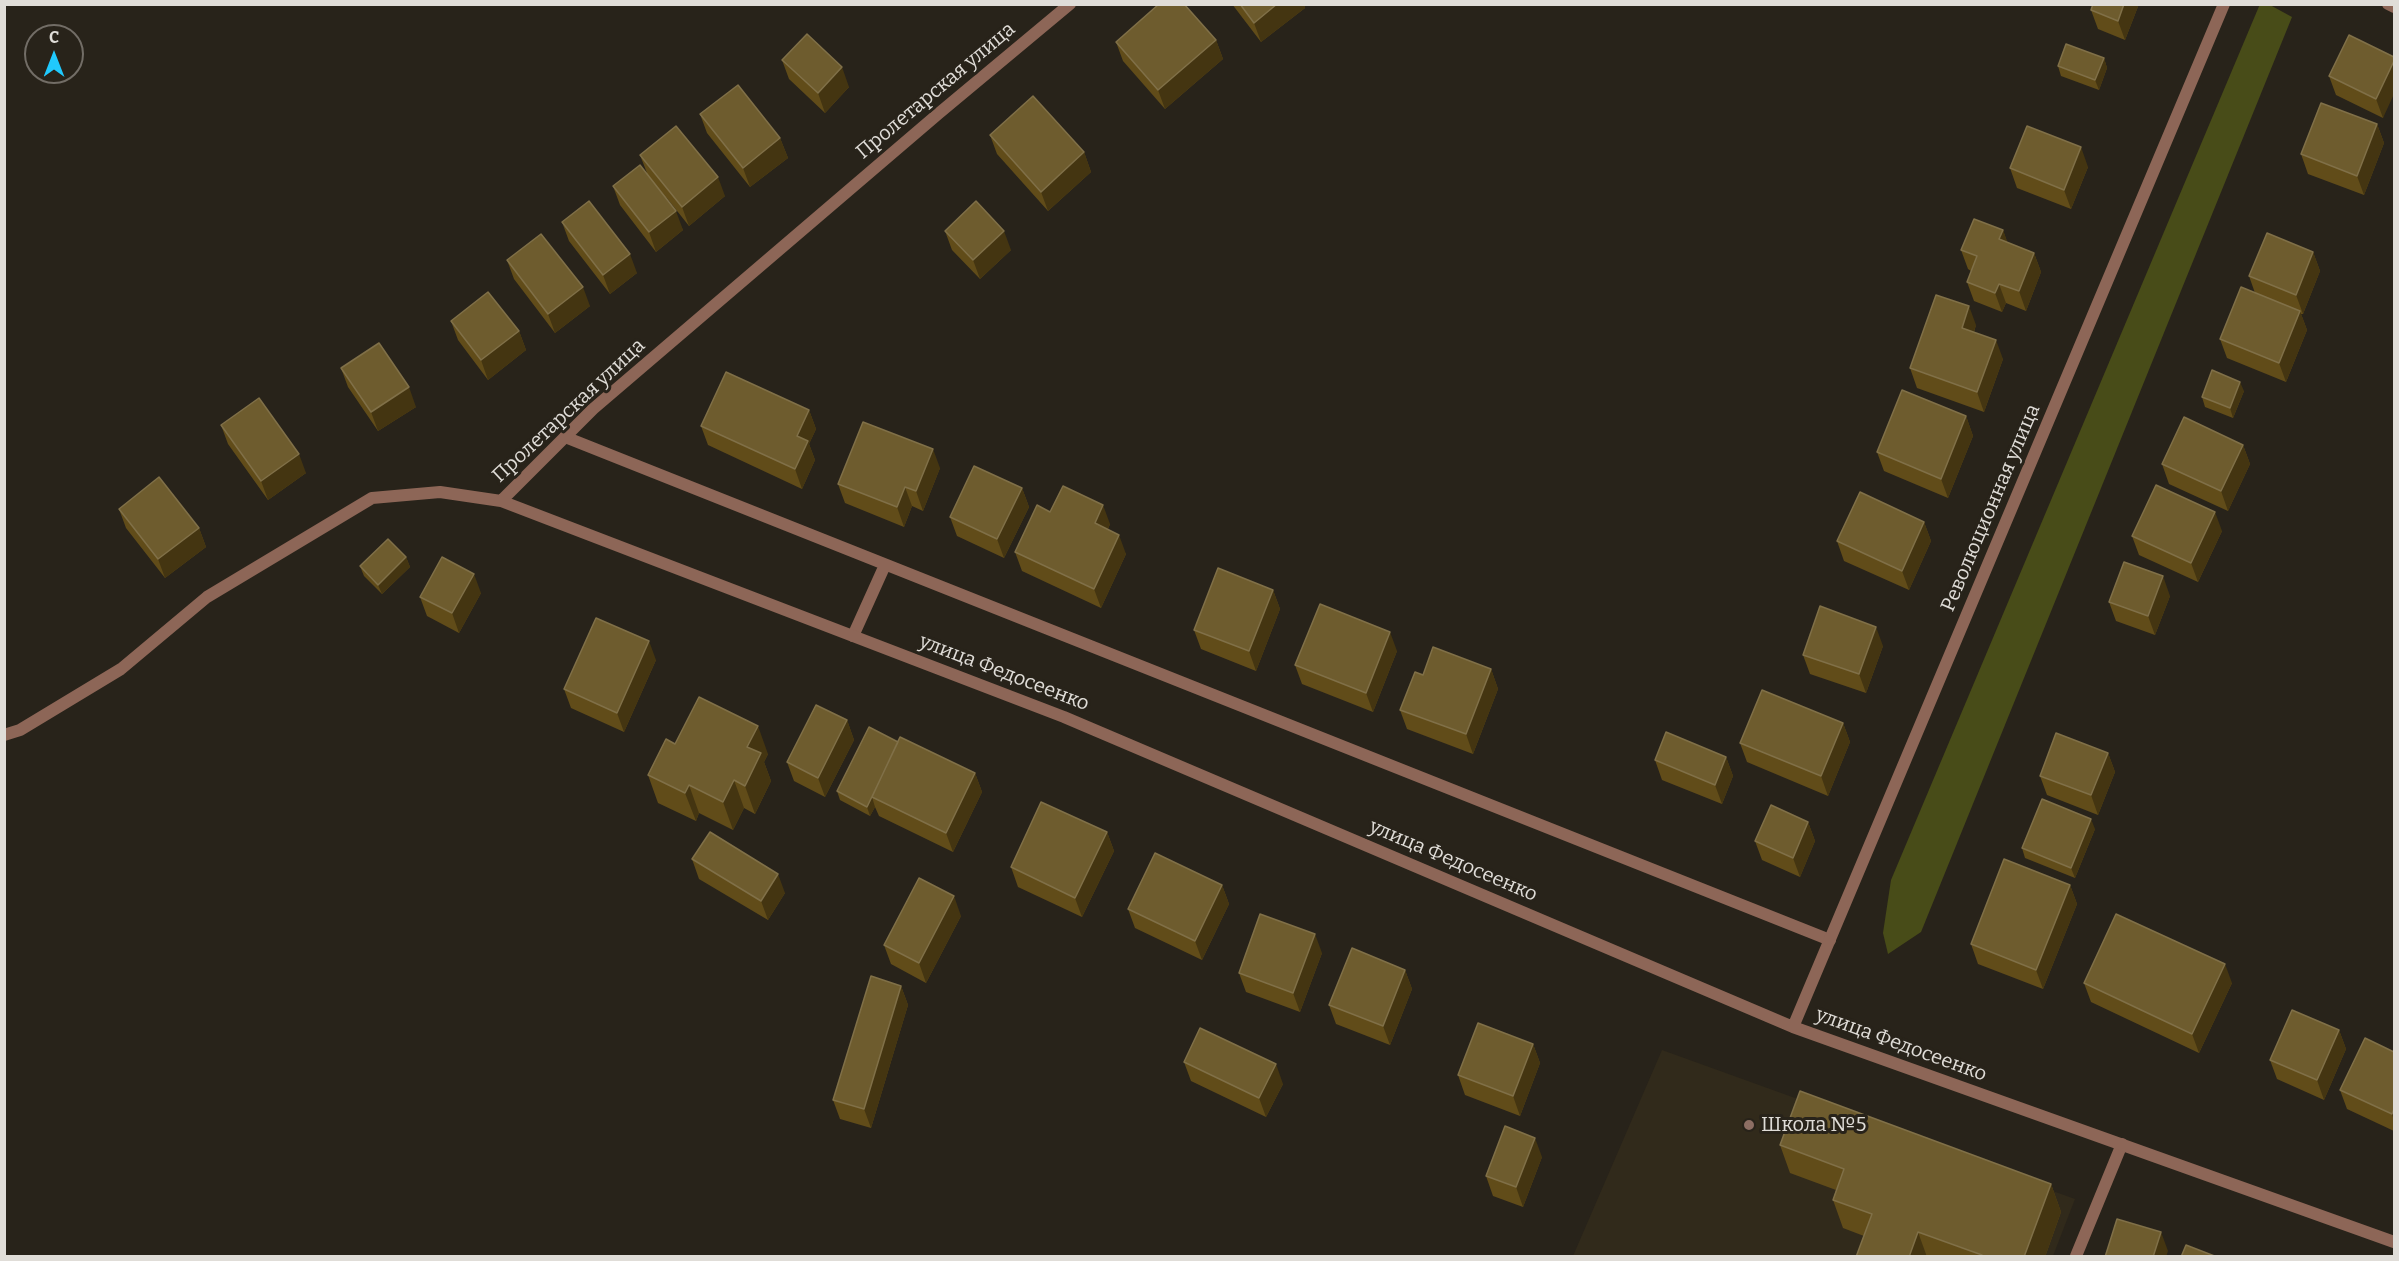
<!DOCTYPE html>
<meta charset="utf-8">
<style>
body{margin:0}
#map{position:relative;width:2399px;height:1261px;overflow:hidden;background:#28231a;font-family:Bitter,serif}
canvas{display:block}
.frame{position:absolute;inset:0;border:6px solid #e0ddd8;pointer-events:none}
.north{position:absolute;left:24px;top:24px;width:60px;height:60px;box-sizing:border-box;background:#28231a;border:2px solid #726d66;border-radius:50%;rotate:0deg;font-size:16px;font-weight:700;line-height:24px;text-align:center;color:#e0ddd8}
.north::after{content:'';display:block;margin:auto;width:21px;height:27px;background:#20c9fd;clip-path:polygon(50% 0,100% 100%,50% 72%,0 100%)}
</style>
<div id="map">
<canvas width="2399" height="1261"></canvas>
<div class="frame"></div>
<div class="north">С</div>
</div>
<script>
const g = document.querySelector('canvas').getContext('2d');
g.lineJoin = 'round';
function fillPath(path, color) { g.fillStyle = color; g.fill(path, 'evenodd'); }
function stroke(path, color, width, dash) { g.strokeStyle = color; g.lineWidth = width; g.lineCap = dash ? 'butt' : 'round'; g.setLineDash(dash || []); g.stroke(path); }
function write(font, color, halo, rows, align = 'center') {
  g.font = font + ' Bitter,serif'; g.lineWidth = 6; g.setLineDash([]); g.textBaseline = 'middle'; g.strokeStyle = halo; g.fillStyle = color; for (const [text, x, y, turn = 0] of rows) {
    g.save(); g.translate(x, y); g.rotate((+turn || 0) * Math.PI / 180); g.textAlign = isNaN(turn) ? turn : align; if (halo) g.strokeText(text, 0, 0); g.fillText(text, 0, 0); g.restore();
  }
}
fillPath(new Path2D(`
 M1662,1050L2075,1199L2053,1256H1573Z`), '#312a1b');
fillPath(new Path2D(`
 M2260,4L2270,5L2292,17L1921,932L1888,954L1883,933L1891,880Z`), '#484c18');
stroke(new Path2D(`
 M565,437L1830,940
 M853,636L885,565
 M2076,1256L2122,1144`), '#8d6657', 12);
stroke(new Path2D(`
 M2388,4L2394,7
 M501,501L1064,717L1793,1027L2394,1242
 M4,735L20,730L121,669L207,597L372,498L440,492L501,501L593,409L938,114L1070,4
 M1793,1027L2224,4`), '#8d6657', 12);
fillPath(new Path2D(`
 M1232,4H1304L1305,8L1261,42Z
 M2093,4H2139L2125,40L2098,29L2091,10Z
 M1216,40L1223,59L1165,109L1123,61L1116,42Z
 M2394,57L2383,118L2336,95L2329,76Z
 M2104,58L2107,68L2099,90L2061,76L2058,66Z
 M782,60L849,87L825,113L789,79Z
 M700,114L780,138L788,158L750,187L707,133Z
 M2377,124L2384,143L2364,195L2308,174L2301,154Z
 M990,135L1084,152L1091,172L1048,211L997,154Z
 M640,155L725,196L689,226L666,197L683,230L656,252L620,205L613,186L647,173Z
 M2088,167L2071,209L2017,188L2010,168Z
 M562,222L637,273L610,294L569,241Z
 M2003,230L2007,242L2034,253L2041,272L2026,311L2006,303L2002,312L1974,301L1967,282L1971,271L1968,269L1961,250Z
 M945,231L1011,250L980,279L952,250Z
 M2313,252L2320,271L2303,314H2301L2307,330L2286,382L2227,358L2220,339L2255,293L2249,276Z
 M507,260L590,306L555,333L514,279Z
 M451,321L519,331L526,350L488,380L458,340Z
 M1976,325L1974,332L2003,359L1984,412L1917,388L1910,368Z
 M341,368L416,407L378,431L348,387Z
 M2244,391L2233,418L2205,407L2202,397Z
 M809,410L816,429L809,444L815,460L802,489L708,445L701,426Z
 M1966,416L1973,436L1948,498L1884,471L1877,452Z
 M221,425L306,473L268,500L228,444Z
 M2243,445L2250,464L2228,511L2169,484L2162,464Z
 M940,468L923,511L912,506L904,527L845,503L838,484Z
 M1022,488L1029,507L1004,558L957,536L950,517Z
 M119,509L199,528L206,547L165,578L126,528Z
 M1050,512L1110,524L1108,529L1126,554L1101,608L1022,571L1015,552Z
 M1924,522L1931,541L1909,590L1844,561L1837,541Z
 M2222,531L2198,582L2139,555L2132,536Z
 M406,557L410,567L382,594L364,576L360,566Z
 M1273,590L1280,609L1256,671L1201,649L1194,630Z
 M481,593L459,633L427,616L420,597Z
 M2170,596L2155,635L2116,621L2109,602Z
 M1883,646L1866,693L1810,674L1803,655Z
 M1397,651L1373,712L1302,684L1295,665Z
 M656,660L624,732L571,708L564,689Z
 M1491,669L1498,689L1473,754L1407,729L1400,710L1423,675Z
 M847,720L854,740L825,797L794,781L787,762Z
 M1843,723L1850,742L1828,796L1747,762L1740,743Z
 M898,742L975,773L982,792L953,852L879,816L875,807L870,816L840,800L837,791Z
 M675,744L768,754L764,762L771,781L755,814L744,808L733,830L699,813L696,821L658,803L648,775Z
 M2108,753L2115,772L2098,815L2047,795L2040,776Z
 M1726,757L1733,776L1722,804L1662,780L1655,760Z
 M1808,822L1815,841L1800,877L1762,860L1755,841Z
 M2095,829L2075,878L2025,858L2022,848Z
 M1107,832L1114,851L1082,917L1018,887L1011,867Z
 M692,859L785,893L768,920L699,879Z
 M1222,885L1229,904L1202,960L1135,928L1128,909Z
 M2070,885L2077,904L2043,989L1978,964L1971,944Z
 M961,916L926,983L891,964L884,945Z
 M1322,953L1300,1012L1246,992L1239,973Z
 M1405,970L1412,989L1390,1045L1336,1024L1329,1005Z
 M2084,983H2232L2199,1053L2091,1002Z
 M901,986L908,1005L871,1128L840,1119L833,1100Z
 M2339,1030L2346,1049L2324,1100L2277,1079L2270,1060Z
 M1533,1044L1540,1063L1520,1116L1465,1095L1458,1075Z
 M2394,1052V1131L2347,1109L2340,1090Z
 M1184,1062L1283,1084L1266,1117L1191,1081Z
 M1780,1145L2051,1184L2061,1212L2045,1257H1856L1864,1236L1843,1228L1833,1200L1836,1190L1790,1173Z
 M1542,1157L1523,1207L1493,1196L1486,1176Z`), '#614c19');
fillPath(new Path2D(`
 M1277,4H1304L1305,8L1261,42L1254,23Z
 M2124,4H2139L2125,40L2118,21Z
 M1216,40L1223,59L1165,109L1158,90Z
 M2104,58L2107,68L2099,90L2095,80Z
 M2394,61V94L2383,118L2376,99Z
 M842,67L849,87L825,113L818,93Z
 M2377,124L2384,143L2364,195L2357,176Z
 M780,138L788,158L750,187L743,168Z
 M2081,147L2088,167L2071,209L2064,190Z
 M1084,152L1091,172L1048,211L1041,192Z
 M718,177L725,196L689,226L682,207Z
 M676,211L683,230L656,252L649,232Z
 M2003,230L2010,249L1999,239Z
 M1004,231L1011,250L980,279L973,260Z
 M2313,252L2320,271L2303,314L2296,295Z
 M2034,253L2041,272L2026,311L2019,291Z
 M630,254L637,273L610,294L603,275Z
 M1999,284L2006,303L2002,312L1995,293Z
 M583,287L590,306L555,333L548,314Z
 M1969,306L1976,325L1969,347L1962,328Z
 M2300,311L2307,330L2286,382L2279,363Z
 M519,331L526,350L488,380L481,360Z
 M1996,340L2003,359L1984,412L1977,392Z
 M2240,382L2244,391L2233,418L2230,408Z
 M409,387L416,407L378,431L371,412Z
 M809,410L816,429L809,444L815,460L802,489L795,469L797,436Z
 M1966,416L1973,436L1948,498L1941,479Z
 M2243,445L2250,464L2228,511L2221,491Z
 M933,449L940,468L923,511L916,491Z
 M299,454L306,473L268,500L261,481Z
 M905,487L912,506L904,527L897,507Z
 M1022,488L1029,507L1004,558L997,539Z
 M1103,505L1110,524L1102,542L1095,523Z
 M2215,512L2222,531L2198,582L2191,563Z
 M1924,522L1931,541L1909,590L1902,571Z
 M199,528L206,547L165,578L158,559Z
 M1119,535L1126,554L1101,608L1094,589Z
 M406,557L410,567L382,594L378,585Z
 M474,574L481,593L459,633L452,613Z
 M2163,576L2170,596L2155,635L2148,616Z
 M1273,590L1280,609L1256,671L1249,651Z
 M1876,627L1883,646L1866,693L1859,674Z
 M1390,632L1397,651L1373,712L1366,693Z
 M649,641L656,660L624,732L617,713Z
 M1491,669L1498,689L1473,754L1466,734Z
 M847,720L854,740L825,797L818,778Z
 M1843,723L1850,742L1828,796L1821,776Z
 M758,726L768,754L764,762L771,781L755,814L745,786L747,747Z
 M2108,753L2115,772L2098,815L2091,795Z
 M1726,757L1733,776L1722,804L1715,785Z
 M975,773L982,792L953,852L946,833Z
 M734,780L744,808L733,830L723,802Z
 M689,785L699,813L696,821L685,793Z
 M872,797L875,807L870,816L867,807Z
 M2091,819L2095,829L2075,878L2071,868Z
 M1808,822L1815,841L1800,877L1793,858Z
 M1107,832L1114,851L1082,917L1075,898Z
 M778,874L785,893L768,920L761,901Z
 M1222,885L1229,904L1202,960L1195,941Z
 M2070,885L2077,904L2043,989L2036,970Z
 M954,896L961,916L926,983L919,963Z
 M1315,934L1322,953L1300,1012L1293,993Z
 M2225,964L2232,983L2199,1053L2192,1034Z
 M1405,970L1412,989L1390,1045L1383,1026Z
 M901,986L908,1005L871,1128L864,1109Z
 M2339,1030L2346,1049L2324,1100L2317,1080Z
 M1533,1044L1540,1063L1520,1116L1513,1096Z
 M1276,1064L1283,1084L1266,1117L1259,1098Z
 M2394,1109V1121L2392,1114Z
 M1535,1138L1542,1157L1523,1207L1516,1187Z
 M2051,1184L2061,1212L2045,1257H2024Z
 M1918,1232L1927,1257H1909Z
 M2161,1232L2168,1251L2166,1257H2153Z`), '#443511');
const building = new Path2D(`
 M1159,4H1184L1216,40L1158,90L1116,42Z
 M1240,4H1277L1254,23Z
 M2093,4H2124L2118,21L2091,10Z
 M807,34L842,67L818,93L782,60Z
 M2349,35L2394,57V61L2376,99L2329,76Z
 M2066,44L2104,58L2095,80L2058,66Z
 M738,85L780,138L743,168L700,114Z
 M1033,96L1084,152L1041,192L990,135Z
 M2321,103L2377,124L2357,176L2301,154Z
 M676,126L718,177L682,207L640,155Z
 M2027,126L2081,147L2064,190L2010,168Z
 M640,165L676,211L649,232L613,186Z
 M589,201L630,254L603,275L562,222Z
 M976,201L1004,231L973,260L945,231Z
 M1974,219L2003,230L1999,239L2034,253L2019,291L1999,284L1995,293L1967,282L1977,256L1961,250Z
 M2267,233L2313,252L2296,295L2249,276Z
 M541,234L583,287L548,314L507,260Z
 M2241,287L2300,311L2279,363L2220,339Z
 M488,292L519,331L481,360L451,321Z
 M1936,295L1969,306L1962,328L1996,340L1977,392L1910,368Z
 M379,343L409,387L371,412L341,368Z
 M2212,370L2240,382L2230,408L2202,397Z
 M726,372L809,410L797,436L808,441L795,469L701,426Z
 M1902,390L1966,416L1941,479L1877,452Z
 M259,398L299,454L261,481L221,425Z
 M2184,417L2243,445L2221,491L2162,464Z
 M863,422L933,449L916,491L905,487L897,507L838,484Z
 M974,466L1022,488L997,539L950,517Z
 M159,477L199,528L158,559L119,509Z
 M2156,485L2215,512L2191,563L2132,536Z
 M1063,486L1103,505L1095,523L1119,535L1094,589L1015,552L1037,505L1050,512Z
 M1860,492L1924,522L1902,571L1837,541Z
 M388,539L406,557L378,585L360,566Z
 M442,557L474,574L452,613L420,597Z
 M2124,562L2163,576L2148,616L2109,602Z
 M1218,568L1273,590L1249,651L1194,630Z
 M1320,604L1390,632L1366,693L1295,665Z
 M1820,606L1876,627L1859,674L1803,655Z
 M596,618L649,641L617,713L564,689Z
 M1433,647L1491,669L1466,734L1400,710L1415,672L1423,675Z
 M1762,690L1843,723L1821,776L1740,743Z
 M699,697L758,726L747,747L761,753L745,786L734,780L723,802L689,785L685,793L648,775L666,739L675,744Z
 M816,705L847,720L818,778L787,762Z
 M869,727L898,742L867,807L837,791Z
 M1666,732L1726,757L1715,785L1655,760Z
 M2056,733L2108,753L2091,795L2040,776Z
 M900,737L975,773L946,833L872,797Z
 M2042,799L2091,819L2071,868L2022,848Z
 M1041,802L1107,832L1075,898L1011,867Z
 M1771,805L1808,822L1793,858L1755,841Z
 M710,832L778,874L761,901L692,859Z
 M1155,853L1222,885L1195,941L1128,909Z
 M2004,859L2070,885L2036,970L1971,944Z
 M919,878L954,896L919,963L884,945Z
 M1260,914L1315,934L1293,993L1239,973Z
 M2116,914L2225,964L2192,1034L2084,983Z
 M1352,948L1405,970L1383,1026L1329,1005Z
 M871,976L901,986L864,1109L833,1100Z
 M2292,1010L2339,1030L2317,1080L2270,1060Z
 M1478,1023L1533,1044L1513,1096L1458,1075Z
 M1200,1028L1276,1064L1259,1098L1184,1062Z
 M2365,1038L2394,1052V1109L2392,1114L2340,1090Z
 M1800,1091L2051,1184L2024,1257H1981L1982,1255L1918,1232L1909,1257H1856L1872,1214L1833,1200L1844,1169L1780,1145Z
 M1505,1126L1535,1138L1516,1187L1486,1176Z
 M2117,1219L2161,1232L2153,1257H2105Z
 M2186,1245L2217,1257H2181Z`);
fillPath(building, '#6e5c2e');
stroke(building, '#807048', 1.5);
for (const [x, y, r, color] of [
 [1749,1125,6,"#8d6e63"]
]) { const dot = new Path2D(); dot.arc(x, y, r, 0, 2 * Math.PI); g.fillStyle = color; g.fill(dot); stroke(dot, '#28231a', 2); }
write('20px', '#e0ddd8', '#28231a', [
 ["Пролетарская улица",936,91,-40],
 ["Пролетарская улица",569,411,-43],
 ["Революционная улица",1991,508,-67],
 ["улица Федосеенко",1004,673,21],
 ["улица Федосеенко",1453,861,23],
 ["улица Федосеенко",1901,1045,20]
]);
write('20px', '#e0ddd8', '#28231a', [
 ["Школа №5",1761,1125]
], 'left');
</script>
